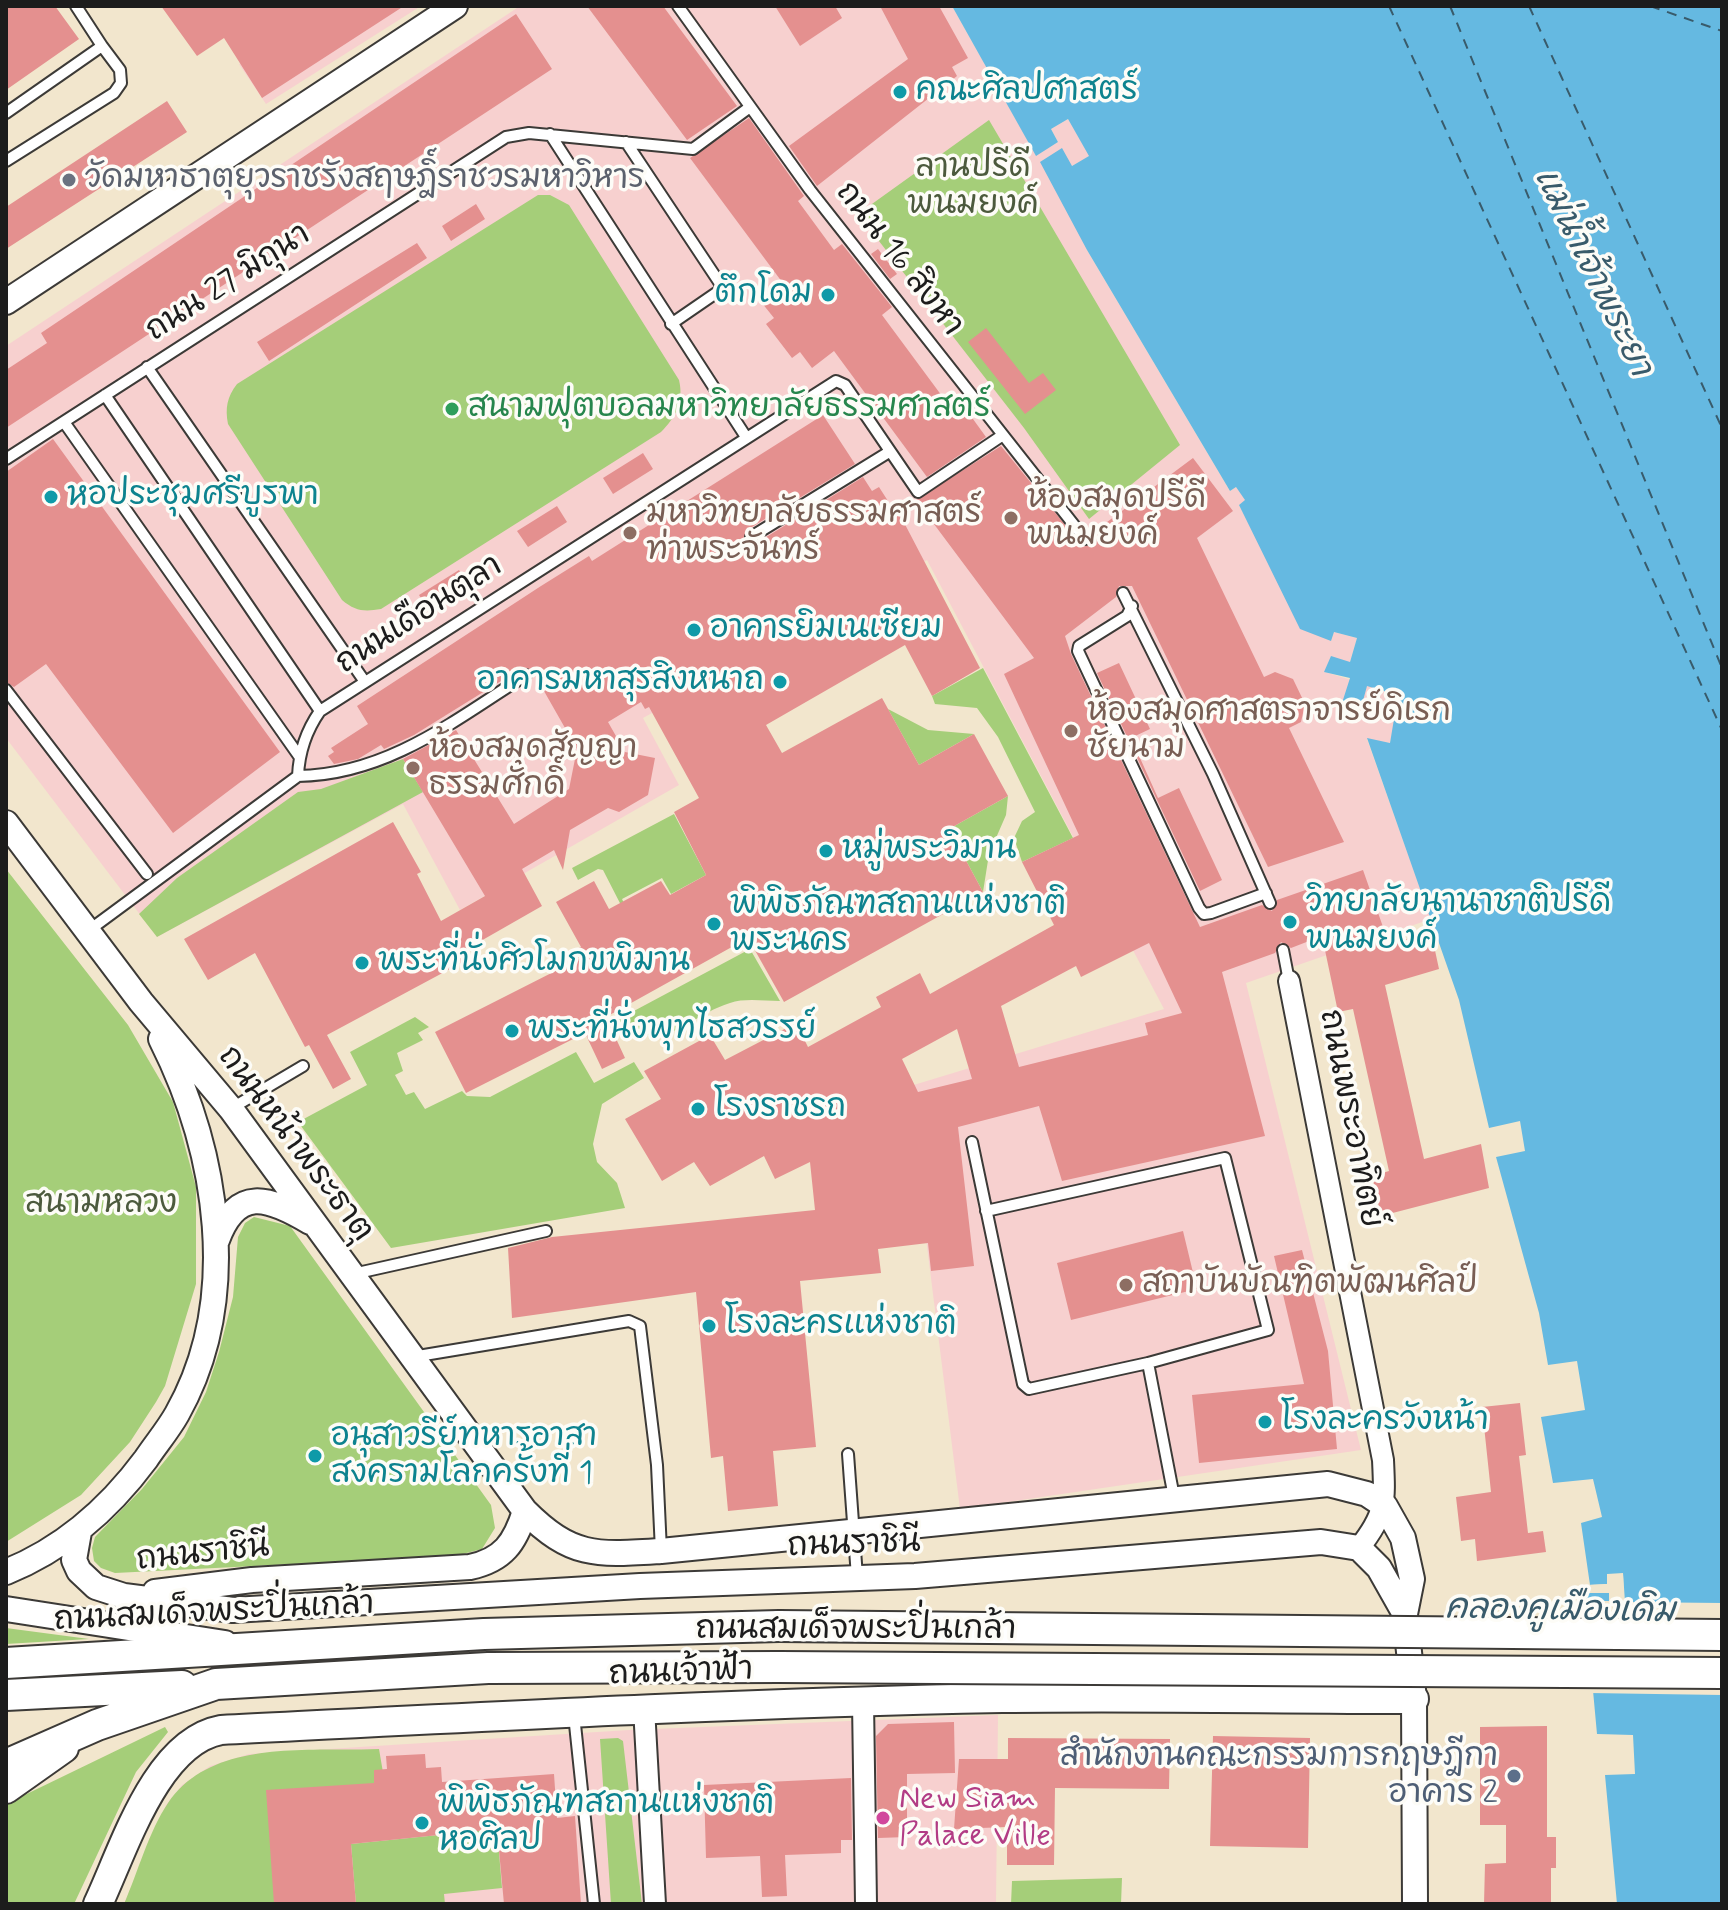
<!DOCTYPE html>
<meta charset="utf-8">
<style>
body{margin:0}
#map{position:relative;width:1728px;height:1910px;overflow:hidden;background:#f2e6cd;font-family:Mynerve,sans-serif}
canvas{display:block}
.frame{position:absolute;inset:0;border:8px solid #1c1c1c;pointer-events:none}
</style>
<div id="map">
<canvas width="1728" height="1910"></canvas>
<div class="frame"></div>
</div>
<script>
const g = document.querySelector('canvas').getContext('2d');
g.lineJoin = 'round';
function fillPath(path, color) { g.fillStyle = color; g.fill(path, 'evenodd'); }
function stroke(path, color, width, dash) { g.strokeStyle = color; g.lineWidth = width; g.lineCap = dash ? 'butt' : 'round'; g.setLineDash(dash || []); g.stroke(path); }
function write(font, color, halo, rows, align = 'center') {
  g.font = font + ' Mynerve,"Playpen Sans Thai",sans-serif'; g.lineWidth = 7; g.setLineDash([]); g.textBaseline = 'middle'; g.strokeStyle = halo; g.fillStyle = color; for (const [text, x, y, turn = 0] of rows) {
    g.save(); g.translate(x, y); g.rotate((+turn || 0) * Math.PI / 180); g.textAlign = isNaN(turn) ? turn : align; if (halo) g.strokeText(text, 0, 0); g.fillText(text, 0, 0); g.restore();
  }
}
fillPath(new Path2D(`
 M327,6H421L266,104L239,64Z
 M520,6H952L1036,155L1058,142L1051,129L1068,119L1090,156L1072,166L1087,250L1230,491L1236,487L1246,500L1239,505L1271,565L1331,640L1334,632L1357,638L1350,662L1325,672L1390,692L1384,716L1395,719L1390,743L1367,739L1431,919L1246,983L1361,1450L960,1509L907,1087L1164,1009L927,560L643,718L679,785L460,910L403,804L157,937L6,738V346Z
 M998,1715L996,1904H124L166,1805L182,1785L210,1766L249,1754L629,1730Z`), '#f7d0cf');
fillPath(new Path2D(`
 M989,120L1180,445L1089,519L1024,428L858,214Z
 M538,195H550L569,205L679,380C684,401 676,417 661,432L381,609C364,612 355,611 342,600L228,424C225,408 227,397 237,384Z
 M983,668L1073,838L1022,862L1014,838L1022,821L1035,812L998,737L977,708L935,704L932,696Z
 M888,709L928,730L974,734L919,765Z
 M403,759L423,792L157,937L139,914L177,878L298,792L321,789Z
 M1008,796L1006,815L989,854L983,892L949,829Z
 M674,814L706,875L671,894L662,878L622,899L629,914L624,911L603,870L598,869L578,880L572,868Z
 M6,869L128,1025L173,1102L196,1187V1284L165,1386L156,1402L130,1442L81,1495L6,1542Z
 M750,949L780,1001C764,1001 744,998 730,1003C685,1017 665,1057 617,1020Z
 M415,1017L429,1027L418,1033L423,1040L397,1053L403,1071L395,1075L406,1095L414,1092L425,1109L462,1091L467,1096L490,1097L576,1052L594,1083L634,1062L644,1078L602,1104L593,1144L597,1162L617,1183L625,1208L391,1248L298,1122L367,1085L350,1052Z
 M254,1217L290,1226L491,1505L495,1528L482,1549L455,1556L115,1573L101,1568L94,1561L92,1548L95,1537L142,1489L184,1437L206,1392L219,1352L233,1297L238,1237L245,1223Z
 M6,1628L89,1639L6,1644Z
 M165,1727L168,1732L136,1772L74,1904H6V1804Z
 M618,1738L623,1741L642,1904H611L600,1739Z
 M379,1749L387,1796L286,1904H124C138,1872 149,1831 168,1803C212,1738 310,1752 379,1749Z
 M497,1829L502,1888L444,1894L445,1904H356L351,1844Z
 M1122,1878L1121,1904H1011L1012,1881Z`), '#a5ce79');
fillPath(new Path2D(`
 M952,6H1722V1904H1617L1605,1775L1635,1774L1633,1735L1597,1734L1584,1593L1609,1592L1610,1602H1624L1623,1574H1608V1584L1590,1585L1581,1523L1602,1517L1593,1479L1553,1483L1541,1417L1585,1410L1577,1361L1548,1365L1539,1313L1496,1157L1525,1151L1520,1121L1489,1128L1459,1000L1367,738L1390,743L1394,719L1384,717L1390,693L1367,686L1361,708L1342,703L1350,678L1324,672L1331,656L1350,662L1357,638L1334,632L1331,641L1300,629L1239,505L1245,500L1236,487L1230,491L1087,250L1040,162L1062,148L1072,166L1089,156L1068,119L1051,129L1058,142L1036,156Z`), '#65b9e1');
fillPath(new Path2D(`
 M1623,1573L1625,1602L1722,1603V1695L1589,1693L1581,1601H1609V1593H1584V1589H1590L1586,1585L1607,1584V1574Z`), '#f2e6cd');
stroke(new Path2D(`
 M1389,6L1722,730
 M1450,6L1722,668
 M1529,6L1722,428
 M1650,6L1722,31`), '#395b6b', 2, [10, 8]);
fillPath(new Path2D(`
 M6,6H55L79,39L6,90Z
 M161,6H404L262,98L224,38L197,56Z
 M587,6H663L737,106L687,140Z
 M775,6H835L842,18L800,46Z
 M880,6H939L968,58L952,67L957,76L817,186L789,146L908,59Z
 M516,14L552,69L6,428V370L47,343L41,333Z
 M167,101L187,132L6,249V207Z
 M749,118L804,196L798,201L834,250L842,244L892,307L882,315L956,415L965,408L986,437L927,477L834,351L812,368L800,352L792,358L766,324L774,318L762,303L785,286L690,158Z
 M476,204L485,219L451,241L442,226Z
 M417,243L427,258L269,361L257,342Z
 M878,249L897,274L890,279L871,254Z
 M986,328L1029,383L1043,373L1056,390L1025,414L968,342Z
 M823,415L855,464L747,530L744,540L755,544L863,477L872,491L879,487L895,512L898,511L980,668L932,696L905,645L766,725L782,753L882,698L919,765L974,734L1008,796L949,829L983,892L784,1002L748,938L606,1017L625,1058L602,1069L585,1033L466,1093L435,1032L579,959L574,950L581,947L556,902L594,881L609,909L661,881L670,895L706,875L674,812L699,798L649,707L645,709L641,702L608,722L625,752L655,758L648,795L619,812L608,808L570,830L563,870L554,850L522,869L542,906L458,954L463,962L327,1035L351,1079L333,1089L309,1045L305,1047L255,953L208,980L184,939L393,822L421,872L417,874L441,921L485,896L403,759L456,730L514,824L569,789L577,749L532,670L522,668L414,735L384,749L381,745L358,759L334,764L328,756L334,752L331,748L368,724L357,706L541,586L589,556L592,561Z
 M53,439L280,752L173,833L46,664L14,687L6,682V472Z
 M1001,446L1083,547L1092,543L1091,534L1193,458L1233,511L1197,538L1264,677L1275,672L1293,679L1305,704L1301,722L1289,728L1344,842L1268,867L1132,586H1119L1116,597L1065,636L1071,654L1200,927L1262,905L1272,911L1277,900L1363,870L1389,944L1431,932L1439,969L1385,985L1424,1159L1481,1144L1489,1188L1381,1216L1372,1176L1389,1171L1353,1009L1338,1012L1322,936L1291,948L1281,942L1275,953L1222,972L1265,1136L1062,1181L1039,1106L958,1127L974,1266L931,1271L928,1243L878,1249L881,1273L800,1281L816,1447L773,1451L778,1506L728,1511L723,1456L711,1458L696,1292L512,1318L508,1248L552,1237L815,1210L810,1162L775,1179L764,1156L710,1186L694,1162L662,1181L625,1119L661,1099L644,1071L710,1035L725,1060L796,1023L808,1047L881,1007L876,997L920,973L930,994L1054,925L1022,862L1079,835L1004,674L1034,658L916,500ZM1149,943L1182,1013L1145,1023L1148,1035L1019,1067L1001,1006L1076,966L1081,977ZM957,1029L972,1079L918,1092L902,1059Z
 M643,453L653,469L613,494L603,478Z
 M557,506L567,522L528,547L517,531Z
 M459,570L469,587L429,611L419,595Z
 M1119,663L1150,729L1131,738L1158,798L1179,788L1222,880L1200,891L1097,673Z
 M1183,1231L1197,1289L1071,1320L1057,1263Z
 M1302,1250L1328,1351L1337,1449L1199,1463L1192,1395L1304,1384L1274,1256Z
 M1520,1403L1526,1455L1519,1456L1528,1533L1543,1531L1546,1552L1477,1561L1475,1539L1461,1541L1456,1497L1491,1492L1482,1407Z
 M954,1722L955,1773L907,1774V1837L878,1838L876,1736L888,1724Z
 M1547,1726V1837H1556V1868H1551V1904H1484L1485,1864L1506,1863V1825H1480V1727Z
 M1213,1736L1310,1738L1308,1848L1210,1846Z
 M1008,1738L1170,1739L1169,1789L1055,1788L1054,1865H1007V1827L954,1829L959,1759H1008Z
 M425,1754L426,1768L441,1767L442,1782L554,1774L557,1818L575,1816L581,1904H504L497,1829L351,1844L356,1904H274L266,1790L374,1783V1770L387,1769L386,1756Z
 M851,1778L852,1840H841V1853L785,1855L787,1896L762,1897L760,1856L706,1858L704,1785Z`), '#e4908f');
const service = new Path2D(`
 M678,6L810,190L1085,539
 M6,113L102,46L76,6
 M550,134L746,437
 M626,142L721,285L719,291L671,324
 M6,161L114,93L121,83L120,70L102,46
 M147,367L365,682
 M105,395L320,711
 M64,422L299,756
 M6,459L506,137L529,133L693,149L750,107
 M751,537L889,452
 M1123,593L1213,774L1270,903
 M1132,606L1127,616L1079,646L1078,651L1199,908L1204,914L1211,913L1266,893
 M6,690L147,874
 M298,776C386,775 454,721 526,675
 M88,931L298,776C299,752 306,731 320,711L836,381L845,385L918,492L1003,435
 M1283,950L1289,981
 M232,1108L303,1066
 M972,1142L1023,1384L1029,1389L1148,1363L1174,1497
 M986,1211L1225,1158L1268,1330L1148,1363
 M353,1274L546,1231
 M412,1357L629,1321L640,1326L657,1465L661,1551
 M848,1454L857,1577
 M574,1715L594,1904`);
const minor = new Path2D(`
 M1289,981L1383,1460C1385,1502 1386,1514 1359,1548
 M863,1702L866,1904
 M644,1708L655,1904`);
const tertiary = new Path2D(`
 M6,302L455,6
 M6,823L141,1002L231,1109L525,1511C572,1558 597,1555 661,1551L1328,1484L1367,1494L1385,1506L1403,1538L1412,1579L1405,1614L1414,1699L1415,1904
 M217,1240C237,1186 268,1197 310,1222
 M79,1532L74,1560L79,1571L96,1587L124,1596L233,1610L640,1586L915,1576L1321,1542L1359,1548L1379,1568L1405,1614
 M6,1572C63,1549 109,1509 146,1459C156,1444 168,1430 177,1414C242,1299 218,1152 161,1039
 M155,1592L252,1580L470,1567C503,1560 515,1543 525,1511
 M6,1609L225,1643`);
const secondary = new Path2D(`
 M6,1789L64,1748
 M98,1904C124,1849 156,1742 221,1730C481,1717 741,1703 1002,1698C1139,1696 1276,1699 1414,1699`);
const primary = new Path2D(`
 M6,1663L484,1634L779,1626
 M6,1695L182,1686
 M6,1765L97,1725L216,1684L488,1668L780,1667`);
stroke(service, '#3c3a37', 14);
stroke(minor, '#3c3a37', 24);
stroke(tertiary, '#3c3a37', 28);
stroke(secondary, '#3c3a37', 32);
stroke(primary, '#3c3a37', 34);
stroke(service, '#fff', 10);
stroke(minor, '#fff', 20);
stroke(tertiary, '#fff', 24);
stroke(secondary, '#fff', 28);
stroke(primary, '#fff', 30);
const primaryBridge = new Path2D(`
 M779,1626L1722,1635
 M780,1667L1722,1673`);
stroke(primaryBridge, '#3c3a37', 34, []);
stroke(primaryBridge, '#fff', 30);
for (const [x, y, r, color] of [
 [900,92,8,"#0f9aa8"],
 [69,180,8,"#6b7280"],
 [828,295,8,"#0f9aa8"],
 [452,409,8,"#2e9e5b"],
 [51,497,8,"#0f9aa8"],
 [1011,518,8,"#8d6e63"],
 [630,533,8,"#8d6e63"],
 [694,630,8,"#0f9aa8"],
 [780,682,8,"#0f9aa8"],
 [1071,731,8,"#8d6e63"],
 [413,768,8,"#8d6e63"],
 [826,851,8,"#0f9aa8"],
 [1290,922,8,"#0f9aa8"],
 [714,924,8,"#0f9aa8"],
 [362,963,8,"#0f9aa8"],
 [512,1031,8,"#0f9aa8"],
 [698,1109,8,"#0f9aa8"],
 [1126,1285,8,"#8d6e63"],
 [709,1326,8,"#0f9aa8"],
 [1265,1422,8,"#0f9aa8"],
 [315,1456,8,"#0f9aa8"],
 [1514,1776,8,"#5c6f8a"],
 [883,1818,8,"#d1479c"],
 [422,1823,8,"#0f9aa8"]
]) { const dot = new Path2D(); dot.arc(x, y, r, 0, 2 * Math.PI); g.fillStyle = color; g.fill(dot); stroke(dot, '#fdfcf7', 3); }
write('32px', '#0d838f', '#fdfcf7', [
 ["คณะศิลปศาสตร์",916,92],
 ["ตึกโดม",812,295,"right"],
 ["หอประชุมศรีบูรพา",67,497],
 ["อาคารยิมเนเซียม",710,630],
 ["อาคารมหาสุรสิงหนาถ",764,682,"right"],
 ["หมู่พระวิมาน",842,851],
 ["วิทยาลัยนานาชาติปรีดี",1306,904],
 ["พนมยงค์",1306,941],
 ["พิพิธภัณฑสถานแห่งชาติ",730,906],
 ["พระนคร",730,943],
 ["พระที่นั่งศิวโมกขพิมาน",378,963],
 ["พระที่นั่งพุทไธสวรรย์",528,1031],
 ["โรงราชรถ",714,1109],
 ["โรงละครแห่งชาติ",725,1326],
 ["โรงละครวังหน้า",1281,1422],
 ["อนุสาวรีย์ทหารอาสา",331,1438],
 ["สงครามโลกครั้งที่ 1",331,1475],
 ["พิพิธภัณฑสถานแห่งชาติ",438,1805],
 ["หอศิลป",438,1842]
], 'left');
write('32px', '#4c5a3d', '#fdfcf7', [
 ["ลานปรีดี",973,169],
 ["พนมยงค์",973,206],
 ["สนามหลวง",101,1205]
]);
write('32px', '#5b616d', '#fdfcf7', [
 ["วัดมหาธาตุยุวราชรังสฤษฎิ์ราชวรมหาวิหาร",85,180]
], 'left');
write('32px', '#1c1c1c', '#fdfcf7', [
 ["ถนน 16 สิงหา",898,260,52],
 ["ถนน 27 มิถุนา",229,284,-33],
 ["ถนนเดือนตุลา",420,616,-33],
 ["ถนนพระอาทิตย์",1349,1119,79],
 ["ถนนหน้าพระธาตุ",294,1145,53],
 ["ถนนราชินี",854,1546,-2],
 ["ถนนราชินี",203,1555,-6],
 ["ถนนสมเด็จพระปิ่นเกล้า",214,1614,-3],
 ["ถนนสมเด็จพระปิ่นเกล้า",856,1631],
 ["ถนนเจ้าฟ้า",681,1674,-2]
]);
write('32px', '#27864d', '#fdfcf7', [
 ["สนามฟุตบอลมหาวิทยาลัยธรรมศาสตร์",468,409]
], 'left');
write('32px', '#785e54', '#fdfcf7', [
 ["ห้องสมุดปรีดี",1027,500],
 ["พนมยงค์",1027,537],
 ["มหาวิทยาลัยธรรมศาสตร์",646,515],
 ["ท่าพระจันทร์",646,552],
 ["ห้องสมุดศาสตราจารย์ดิเรก",1087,713],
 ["ชัยนาม",1087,750],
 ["ห้องสมุดสัญญา",429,750],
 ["ธรรมศักดิ์",429,787],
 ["สถาบันบัณฑิตพัฒนศิลป์",1142,1285]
], 'left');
write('32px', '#4e5e75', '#fdfcf7', [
 ["สำนักงานคณะกรรมการกฤษฎีกา",1498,1758],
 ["อาคาร 2",1498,1795]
], 'right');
write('32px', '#b23c85', '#fdfcf7', [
 ["New Siam",899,1800],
 ["Palace Ville",899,1837]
], 'left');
write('italic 34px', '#395b6b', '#fdfcf7', [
 ["แม่น้ำเจ้าพระยา",1591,273,64],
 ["คลองคูเมืองเดิม",1560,1612,1]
]);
</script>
